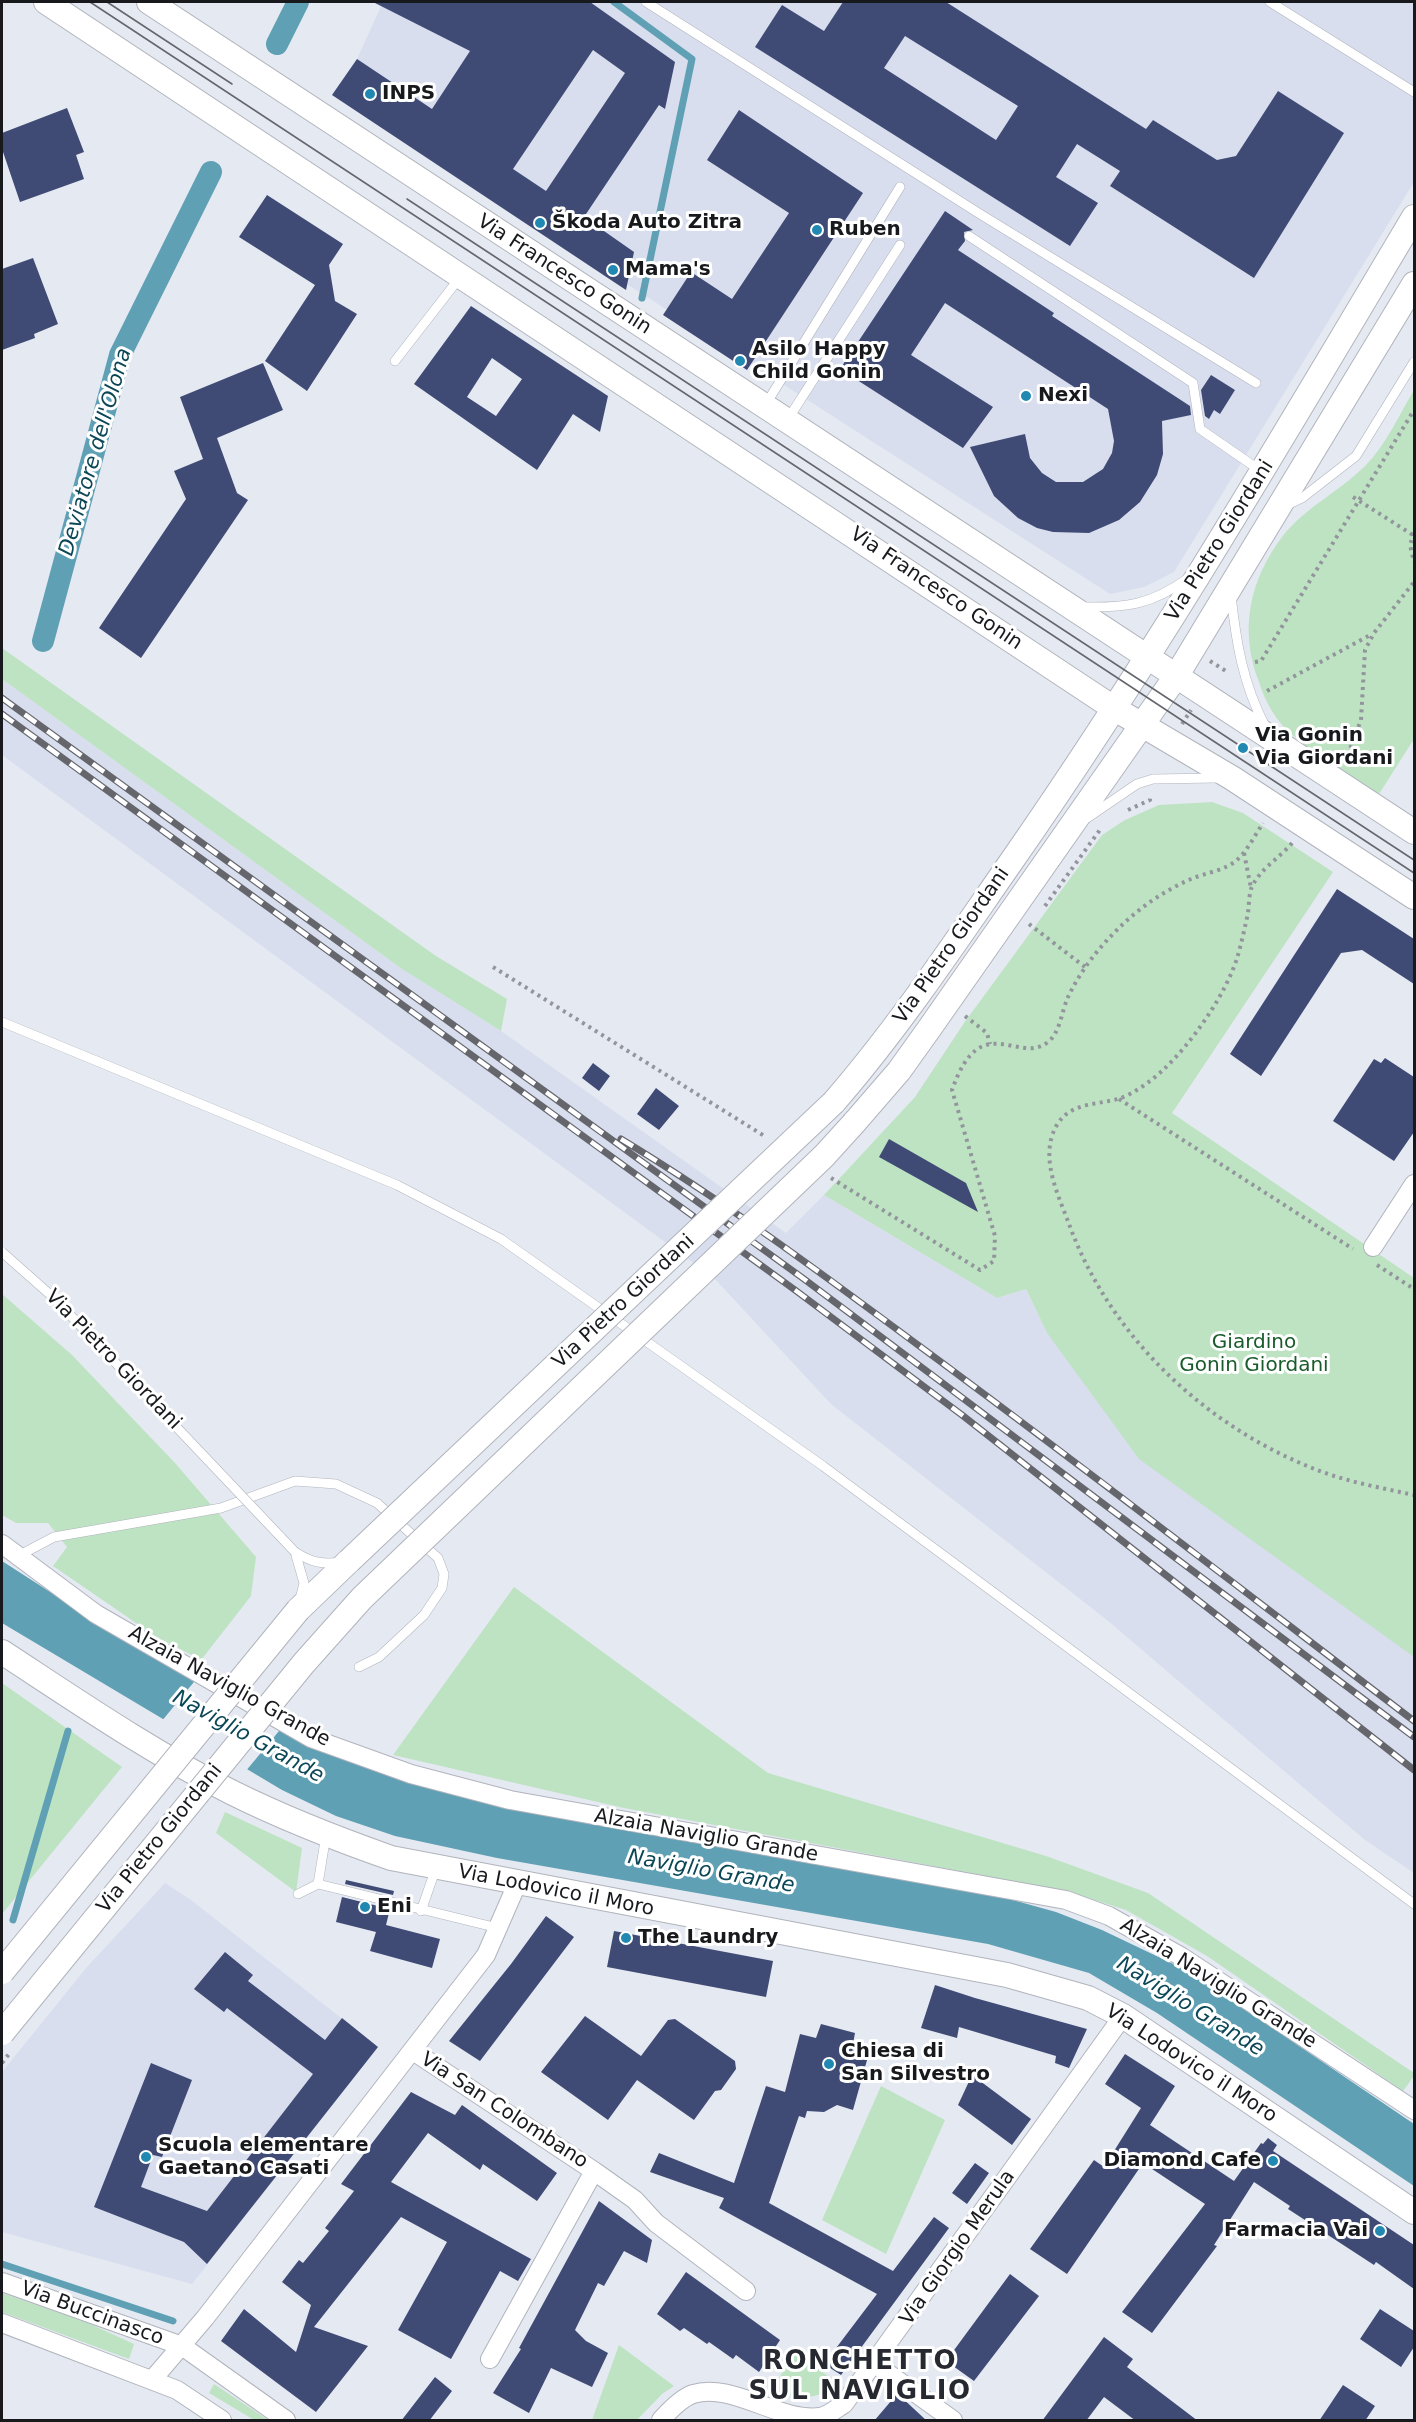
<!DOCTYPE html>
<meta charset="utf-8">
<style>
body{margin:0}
#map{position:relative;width:1416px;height:2422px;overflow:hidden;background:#e5e9f2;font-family:"DejaVu Sans",sans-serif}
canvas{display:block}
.frame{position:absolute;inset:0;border:3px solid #18191d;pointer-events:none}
</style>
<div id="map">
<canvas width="1416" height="2422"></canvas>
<div class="frame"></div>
</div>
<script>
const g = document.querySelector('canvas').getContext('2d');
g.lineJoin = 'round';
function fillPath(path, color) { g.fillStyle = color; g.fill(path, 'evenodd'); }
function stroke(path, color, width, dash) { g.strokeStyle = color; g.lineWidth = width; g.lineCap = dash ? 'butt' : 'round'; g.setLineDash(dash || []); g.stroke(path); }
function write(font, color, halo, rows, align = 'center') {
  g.font = font + ' "DejaVu Sans",sans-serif'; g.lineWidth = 6; g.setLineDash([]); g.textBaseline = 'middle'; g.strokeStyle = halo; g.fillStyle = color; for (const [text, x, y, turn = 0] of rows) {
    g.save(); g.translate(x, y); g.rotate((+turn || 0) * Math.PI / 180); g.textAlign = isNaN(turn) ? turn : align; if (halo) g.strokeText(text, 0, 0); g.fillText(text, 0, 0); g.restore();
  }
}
fillPath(new Path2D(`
 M383,2H1414V182L1174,572L1144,587L1110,594L332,95L357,59Z
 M2,679L402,969L501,1031L786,1233L824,1195L997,1298L1026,1289L1047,1333L1414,1656V1873L1365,1840L1107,1620L831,1404L714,1278L2,755Z
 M165,1883L191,1900L378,2047L192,2284L2,2232V2072L87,1967Z`), '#d8deee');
fillPath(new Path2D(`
 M1414,390V739L1379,794C1347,773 1310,754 1283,726C1272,714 1264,698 1259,682C1239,631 1249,581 1282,537C1303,509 1340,491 1365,466C1386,445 1399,415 1414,390Z
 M2,648L436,956L507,999L501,1031L402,969L2,679Z
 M1212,802L1243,813L1333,872L1172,1113L1414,1278V1657L1139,1459L1047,1333L1026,1289L997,1298L824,1195L915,1097L964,1023L1102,835L1125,820L1159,805Z
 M2,1294L72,1355L175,1463L256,1557L251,1596L201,1660L155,1636L53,1566L67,1547L48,1523H16L2,1515Z
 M514,1587L768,1773L1046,1856L1148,1893L1414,2073V2076L1403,2091L1207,1956L1126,1910L1066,1891L624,1808L393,1755Z
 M2,1683L122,1767L2,1914Z
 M225,1812L302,1848L296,1892L216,1833Z
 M881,2086L945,2120L886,2254L822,2220Z
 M2,2293L88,2323L134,2344L129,2359L2,2312Z
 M619,2345L674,2386L662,2394L637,2420H592Z
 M796,2352L837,2383C820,2402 791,2399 769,2393Z
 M214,2384L268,2420H254L209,2393Z`), '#bee3c3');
fillPath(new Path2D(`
 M2,1561L106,1628L413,1783L1002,1897L1056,1912L1102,1930L1190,1972L1414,2124V2186L1157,2013L1089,1973L988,1944L497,1858L395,1836L336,1816L282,1790L2,1623Z`), '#5fa0b4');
fillPath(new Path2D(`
 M198,1677L284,1725L245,1772L161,1722Z`), '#e5e9f2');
stroke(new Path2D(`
 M614,2L692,59L642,298
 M13,1920L68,1731
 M2,2264L173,2321`), '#5fa0b4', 7);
stroke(new Path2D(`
 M277,44L298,2
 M43,641L120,355L211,172`), '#5fa0b4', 22);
fillPath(new Path2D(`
 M373,2H590L675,62L665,109L659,105L584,217L634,252L626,290L332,95L357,59L432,109L470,51ZM593,50L625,73L546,191L513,169Z
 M843,2H946L1146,129L1153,120L1217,160L1236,156L1278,91L1344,133L1254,278L1110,186L1120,171L1077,144L1056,177L1098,203L1070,246L755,47L782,5L824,31ZM905,36L1018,106L996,140L884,68Z
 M67,108L84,152L76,155L84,179L20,202L2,149V133Z
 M739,110L863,193L747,370L663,315L691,272L732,299L789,213L707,160Z
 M267,195L343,244L329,265L335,301L357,314L307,391L265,361L315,285L239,237Z
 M945,211L973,230L964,232L965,241L958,250L1054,313L1052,316L1190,406L1191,415L1162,421L1163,454L1157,475L1140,502L1119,520L1089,533L1053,532L1037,528L1018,518L994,496L970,447L1025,434L1030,458L1042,473L1056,482H1083L1103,469L1112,453L1114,441L1108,409L945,303L911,355L993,407L963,448L840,369Z
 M33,258L58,324L34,334L35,338L2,350V269Z
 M471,306L608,396L600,432L573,414L537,470L414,384ZM492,358L522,379L496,416L467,397Z
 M263,363L283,410L217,438L237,493L248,500L141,658L99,628L186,499L174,471L203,459L180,397Z
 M1211,375L1235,390L1220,414L1214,410L1209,419L1205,416L1201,390Z
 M1337,889L1414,939V984L1362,950L1341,953L1261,1076L1230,1054Z
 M1385,1058L1414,1077V1132L1394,1161L1333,1121L1374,1059L1381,1063Z
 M593,1063L610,1076L599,1091L582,1078Z
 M656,1088L679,1106L659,1130L637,1114Z
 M889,1139L966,1183L978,1212L879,1157Z
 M346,1880L394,1891L393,1895L345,1884Z
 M342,1897L390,1909L386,1925L440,1939L432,1968L370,1951L376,1932L336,1922Z
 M546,1916L574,1937L480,2061L449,2041L511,1964Z
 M614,1931L773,1961L766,1997L607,1967Z
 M225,1952L253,1975L248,1981L325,2040L342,2018L378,2047L207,2264L184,2242L94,2207L151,2063L192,2080L162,2157L153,2155L141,2187L207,2211L313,2074L227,2008L224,2012L194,1989Z
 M935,1985L975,1998L1087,2029L1069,2068L1055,2063L1056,2056L959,2027L957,2038L921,2028Z
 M585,2016L641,2056L668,2020L675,2019L735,2061L736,2069L721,2090L715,2091L694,2120L637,2080L608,2120L541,2072Z
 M821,2024L855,2033L852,2049L869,2053L853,2110L837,2105L824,2112L807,2111L805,2118L799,2116L769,2203L893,2271L934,2217L949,2228L841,2375L824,2364L877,2294L719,2208L724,2198L650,2172L659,2153L734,2183L766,2086L785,2092L800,2034L816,2038Z
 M1125,2054L1175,2086L1150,2125L1234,2181L1261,2143L1263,2144L1268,2138L1277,2145L1273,2151L1414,2245V2289L1376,2262L1374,2265L1288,2209L1290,2206L1254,2182L1214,2245L1217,2246L1152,2333L1122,2312L1205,2204L1143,2163L1067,2274L1030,2249L1094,2160L1104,2167L1141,2108L1105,2084Z
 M972,2075L1031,2119L1012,2145L958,2105Z
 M411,2092L455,2115L462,2105L557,2173L537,2201L483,2164L480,2170L428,2133L391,2182L531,2259L518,2281L500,2271L451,2359L398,2330L447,2242L401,2217L314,2327L368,2346L316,2412L221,2341L244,2309L296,2352L311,2305L282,2282L299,2260L303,2263L329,2231L325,2228L354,2191L341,2184Z
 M975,2163L989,2173L967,2204L952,2193Z
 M599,2201L652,2240L647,2263L624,2251L604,2286L598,2283L575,2330L586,2341L608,2353L592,2387L551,2368L529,2413L493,2393L521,2349L519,2348Z
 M686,2272L780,2340L759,2372L736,2355L733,2359L709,2342L707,2344L684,2328L680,2331L657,2314Z
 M1010,2274L1039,2296L974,2381L946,2361Z
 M1380,2309L1414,2331V2347L1401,2367L1360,2339Z
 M1104,2337L1133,2359L1127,2367L1198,2421H1136L1104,2397L1086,2421H1042Z
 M435,2377L452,2391L429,2421H401Z
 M1343,2385L1375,2406L1365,2421H1319Z
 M897,2394L899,2395L927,2421H874Z`), '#3f4b75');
const lane = new Path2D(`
 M646,2L980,214L1256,383
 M1270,2L1414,92
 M969,236L1193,383L1200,429L1261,471
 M395,361L461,276
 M766,404L900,187
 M788,419L900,245
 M1287,505L1302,498L1356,456L1414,362
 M1231,595C1236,642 1243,684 1265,726
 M1082,607C1125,608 1151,605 1187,579
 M1087,818L1137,784L1153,779L1218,778
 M2,1022L397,1185L501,1239L823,1466L1414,1904
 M295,1552L304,1583L300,1599
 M295,1552C311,1562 322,1565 341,1562
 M18,1556L54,1537L221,1508L295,1481L336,1484L377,1503L438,1558L444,1574L442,1588L424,1615L379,1657L359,1667
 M326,1835L318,1884L498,1928
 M298,1894L318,1884
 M421,1911L436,1868`);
const street = new Path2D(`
 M1373,1247L1414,1184
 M2,1544L96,1614L311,1738L411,1774L510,1800L1066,1900L1109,1916L1182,1957L1414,2110
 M413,2051L594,2171L635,2200L656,2223L746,2291
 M2,2282L182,2346L286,2420
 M2,2323L177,2390L222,2420
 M490,2359L594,2171
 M875,2364L953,2420
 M152,2380L205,2318L486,1955L517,1884
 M661,2420C669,2411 681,2398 693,2394C733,2382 778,2422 820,2417C828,2416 837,2408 844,2404L1123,2016`);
const secondary = new Path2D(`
 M46,2L1115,709L1232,778L1414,897
 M149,2L1414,832
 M834,1102C899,1027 954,944 1011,862C1156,654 1284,435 1414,217
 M854,1123L899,1071L929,1029L1177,675L1414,284
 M298,1610L349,1561
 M2,1652C77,1701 151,1752 231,1792C283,1818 337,1839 391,1858L1007,1975L1088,1998L1123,2016L1414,2212`);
stroke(lane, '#b1b4bd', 10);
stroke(street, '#b1b4bd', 20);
stroke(secondary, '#b1b4bd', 26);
stroke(new Path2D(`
 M1353,497L1413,535
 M1414,533L1410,545L1414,562
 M1210,661L1229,673
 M1255,662L1261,661L1414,410
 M1267,691L1372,634
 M1182,724L1191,710
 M1345,762L1361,720L1365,650L1374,633L1414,582
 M1128,810L1150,800V795
 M1292,843C1280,858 1259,869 1251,889C1249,896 1249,905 1248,913C1245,927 1242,941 1238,955C1227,993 1192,1043 1163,1070C1151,1081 1134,1094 1118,1099C1091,1106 1063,1102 1052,1136C1043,1165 1059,1197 1069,1224C1110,1337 1206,1427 1317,1470C1348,1482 1382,1488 1414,1495
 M1244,853L1251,888
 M1045,906L1102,827
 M1029,924L1085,967
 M493,967L766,1137
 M965,1016L987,1033L990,1044
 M1119,1099L1353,1249
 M831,1178L980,1270L994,1261L995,1236L952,1090C981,1007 1018,1066 1048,1042C1060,1033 1062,1010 1068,997C1079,974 1095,952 1113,934C1135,911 1161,892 1191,879C1205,873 1226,870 1237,860C1248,850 1255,835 1263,823
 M1377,1265L1414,1289`), '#92959c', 4, [3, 4.5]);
stroke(lane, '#fff', 9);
stroke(street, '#fff', 18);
stroke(secondary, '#fff', 24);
stroke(new Path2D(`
 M90,2L1414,873
 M107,2L232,84
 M407,199L1414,860`), '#64666c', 1.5);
const rail = new Path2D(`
 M2,698L804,1279L1414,1737
 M2,714L795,1290L962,1415L1414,1770
 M621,1139C724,1201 821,1273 918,1345C1085,1468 1249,1595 1414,1721`);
stroke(rail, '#64666c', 7);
stroke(rail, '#fff', 4.5, [14]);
const laneBridge = new Path2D(`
 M2,1252L54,1298L295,1552`);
const secondaryBridge = new Path2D(`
 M349,1561L834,1102
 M2,1972L298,1610
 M2,2033L304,1663L362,1598L824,1156L854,1123`);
stroke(laneBridge, '#b1b4bd', 10, []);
stroke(secondaryBridge, '#b1b4bd', 26, []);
stroke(new Path2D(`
 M2,2063L9,2054`), '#92959c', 4, [3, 4.5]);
stroke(laneBridge, '#fff', 9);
stroke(secondaryBridge, '#fff', 24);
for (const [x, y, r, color] of [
 [370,94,6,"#2189b1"],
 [540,223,6,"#2189b1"],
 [817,230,6,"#2189b1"],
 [613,270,6,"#2189b1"],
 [740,361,6,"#2189b1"],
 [1026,396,6,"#2189b1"],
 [1243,748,6,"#2189b1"],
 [365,1907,6,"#2189b1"],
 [626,1938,6,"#2189b1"],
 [829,2064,6,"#2189b1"],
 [146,2157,6,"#2189b1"],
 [1273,2161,6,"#2189b1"],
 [1380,2231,6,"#2189b1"]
]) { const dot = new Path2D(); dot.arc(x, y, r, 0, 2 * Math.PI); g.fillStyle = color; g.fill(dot); stroke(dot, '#fff', 2); }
write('bold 20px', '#18191d', '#fff', [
 ["INPS",382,94],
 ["Škoda Auto Zitra",552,223],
 ["Ruben",829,230],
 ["Mama's",625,270],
 ["Asilo Happy",752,350],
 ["Child Gonin",752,373],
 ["Nexi",1038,396],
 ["Via Gonin",1255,736],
 ["Via Giordani",1255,759],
 ["Eni",377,1907],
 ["The Laundry",638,1938],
 ["Chiesa di",841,2052],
 ["San Silvestro",841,2075],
 ["Scuola elementare",158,2146],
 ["Gaetano Casati",158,2169],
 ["Diamond Cafe",1261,2161,"right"],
 ["Farmacia Vai",1368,2231,"right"]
], 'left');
write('20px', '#18191d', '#fff', [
 ["Via Francesco Gonin",564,275,33],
 ["Via Pietro Giordani",1220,541,-58],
 ["Via Francesco Gonin",936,589,34],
 ["Via Pietro Giordani",952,946,-55],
 ["Via Pietro Giordani",624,1302,-43],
 ["Via Pietro Giordani",113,1360,46],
 ["Alzaia Naviglio Grande",229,1687,29],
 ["Alzaia Naviglio Grande",706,1836,10],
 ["Via Pietro Giordani",160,1839,-51],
 ["Via Lodovico il Moro",556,1891,11],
 ["Alzaia Naviglio Grande",1218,1984,32],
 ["Via Lodovico il Moro",1191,2064,33],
 ["Via San Colombano",504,2111,33],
 ["Via Giorgio Merula",958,2248,-55],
 ["Via Buccinasco",92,2314,20]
]);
write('20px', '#195b2a', '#fff', [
 ["Giardino",1254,1343],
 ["Gonin Giordani",1254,1366]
]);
write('italic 21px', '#0b4756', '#fff', [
 ["Deviatore dell'Olona",96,452,-74],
 ["Naviglio Grande",248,1737,29],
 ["Naviglio Grande",711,1872,10],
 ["Naviglio Grande",1190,2007,32]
]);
g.letterSpacing = '1.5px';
write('bold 26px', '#272930', '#fff', [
 ["RONCHETTO",860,2362],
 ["SUL NAVIGLIO",860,2392]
]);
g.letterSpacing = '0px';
</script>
